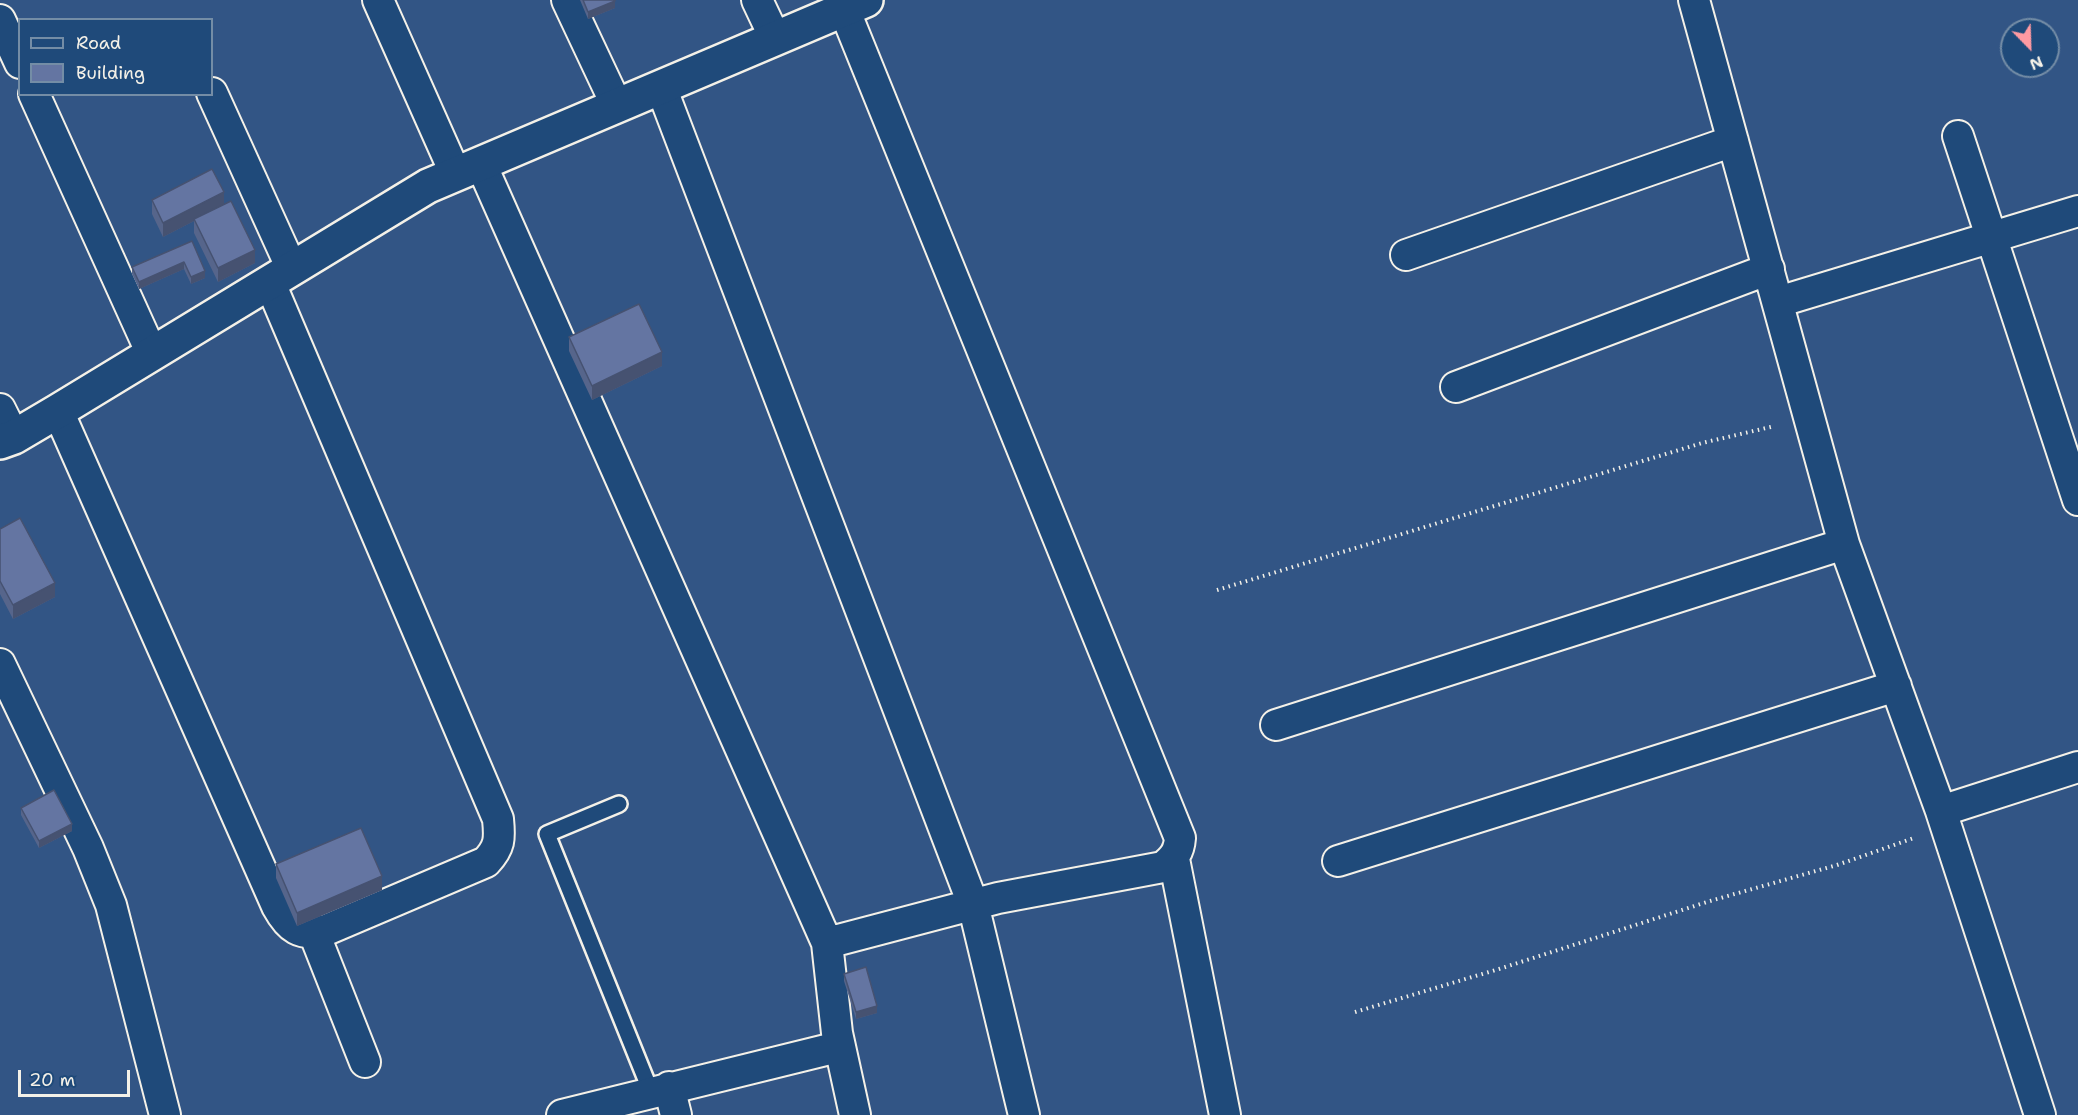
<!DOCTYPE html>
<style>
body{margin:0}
#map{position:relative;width:2078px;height:1115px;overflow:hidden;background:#325585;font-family:"Shantell Sans",sans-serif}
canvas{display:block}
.legend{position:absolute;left:18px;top:18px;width:195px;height:78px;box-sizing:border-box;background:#1f4a7a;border:2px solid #748da6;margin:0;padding:8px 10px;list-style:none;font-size:18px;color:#f4f1e8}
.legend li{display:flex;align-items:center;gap:12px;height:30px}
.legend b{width:30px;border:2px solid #748da6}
.north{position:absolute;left:2000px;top:18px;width:60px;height:60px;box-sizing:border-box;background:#1f4a7a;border:2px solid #748da6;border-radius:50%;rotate:157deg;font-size:16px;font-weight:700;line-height:24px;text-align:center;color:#f4f1e8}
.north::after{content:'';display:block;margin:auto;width:21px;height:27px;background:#ff9aa2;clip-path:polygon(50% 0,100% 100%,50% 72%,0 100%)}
.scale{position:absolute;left:18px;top:1070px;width:112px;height:27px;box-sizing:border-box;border:3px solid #f4f1e8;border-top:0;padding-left:8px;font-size:18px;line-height:21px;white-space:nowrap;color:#f4f1e8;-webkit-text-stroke:4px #1f4a7a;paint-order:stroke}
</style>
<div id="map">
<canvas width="2078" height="1115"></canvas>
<ul class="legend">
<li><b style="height:8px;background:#1f4a7a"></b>Road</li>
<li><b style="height:16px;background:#6475a2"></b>Building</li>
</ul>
<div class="north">N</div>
<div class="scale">20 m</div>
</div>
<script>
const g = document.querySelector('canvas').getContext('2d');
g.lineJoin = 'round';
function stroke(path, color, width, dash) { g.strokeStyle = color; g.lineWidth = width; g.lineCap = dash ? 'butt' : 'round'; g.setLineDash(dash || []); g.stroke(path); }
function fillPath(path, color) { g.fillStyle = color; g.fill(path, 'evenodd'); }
const lane = new Path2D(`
 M619,804L547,834L651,1092`);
const street = new Path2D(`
 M378,0L456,175
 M567,0L617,106
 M757,0L775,38
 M1694,0L1844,544L1941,811L2040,1115
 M0,20L20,63
 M661,87L973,904L1024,1115
 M212,93L292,269
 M34,94L152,354
 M1958,136L2078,500
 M481,164L827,943L837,1033L838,1047L562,1115
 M1406,255L1733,141
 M1778,302L2078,211
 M1456,387L1769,269
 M0,409L14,437
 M58,411L277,906C289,928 300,937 326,930L486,862C500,847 500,839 498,819L270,283
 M0,664L88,848L111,905L165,1115
 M1276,725L1844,544
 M1941,811L2078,767
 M1174,859L1225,1115
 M1338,861L1896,686
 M314,933L365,1062
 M827,943L998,898L1163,867C1174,858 1179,852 1180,838L844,9
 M837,1033L855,1115
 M669,1087L676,1115`);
const secondary = new Path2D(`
 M0,442L14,437L58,411L428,186L866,0`);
stroke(lane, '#f4f1e8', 20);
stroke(street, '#f4f1e8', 34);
stroke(secondary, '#f4f1e8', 38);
stroke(new Path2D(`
 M1217,590L1702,443L1775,426
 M1355,1012L1499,969L1710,901L1837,865L1914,838`), '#f4f1e8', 4, [1.5, 4.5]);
stroke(lane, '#1f4a7a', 15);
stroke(street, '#1f4a7a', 30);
stroke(secondary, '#1f4a7a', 33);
fillPath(new Path2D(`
 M580,0H615V8L588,19Z
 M152,200L224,205L255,263L218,282L194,233V221L163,237L152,214Z
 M192,241L205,278L191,284L184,269L139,289L132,274V267Z
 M569,337L662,366L592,400L569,351Z
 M0,529L55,597L13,619L0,594Z
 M21,808L72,831L39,848L21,815Z
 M276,864L382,890L297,926L276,878Z
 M844,974L877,1013L856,1019L844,981Z`), '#56658b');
fillPath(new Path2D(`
 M615,1V8L588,19V12Z
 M224,192V206L194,219V221L163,237V223Z
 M255,250V263L218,282V268Z
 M184,262V269L139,289V282Z
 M205,271V278L191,284V277Z
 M662,352V366L592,400V386Z
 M55,583V597L13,619V605Z
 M72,824V831L39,848V841Z
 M382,876V890L297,926V913Z
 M877,1006V1013L856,1019V1012Z`), '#465271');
const building = new Path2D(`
 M583,0H615V1L588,12Z
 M212,169L224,192L163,223L152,200Z
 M231,201L255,250L218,268L194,219Z
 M192,241L205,271L191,277L184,262L139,282L132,267Z
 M639,304L662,352L592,386L569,337Z
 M20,518L55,583L13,605L0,581V529Z
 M54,790L72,824L39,841L21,808Z
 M361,828L382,876L297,913L276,864Z
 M866,967L877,1006L856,1012L844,974Z`);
fillPath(building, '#6475a2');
stroke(building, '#465271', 1.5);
</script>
